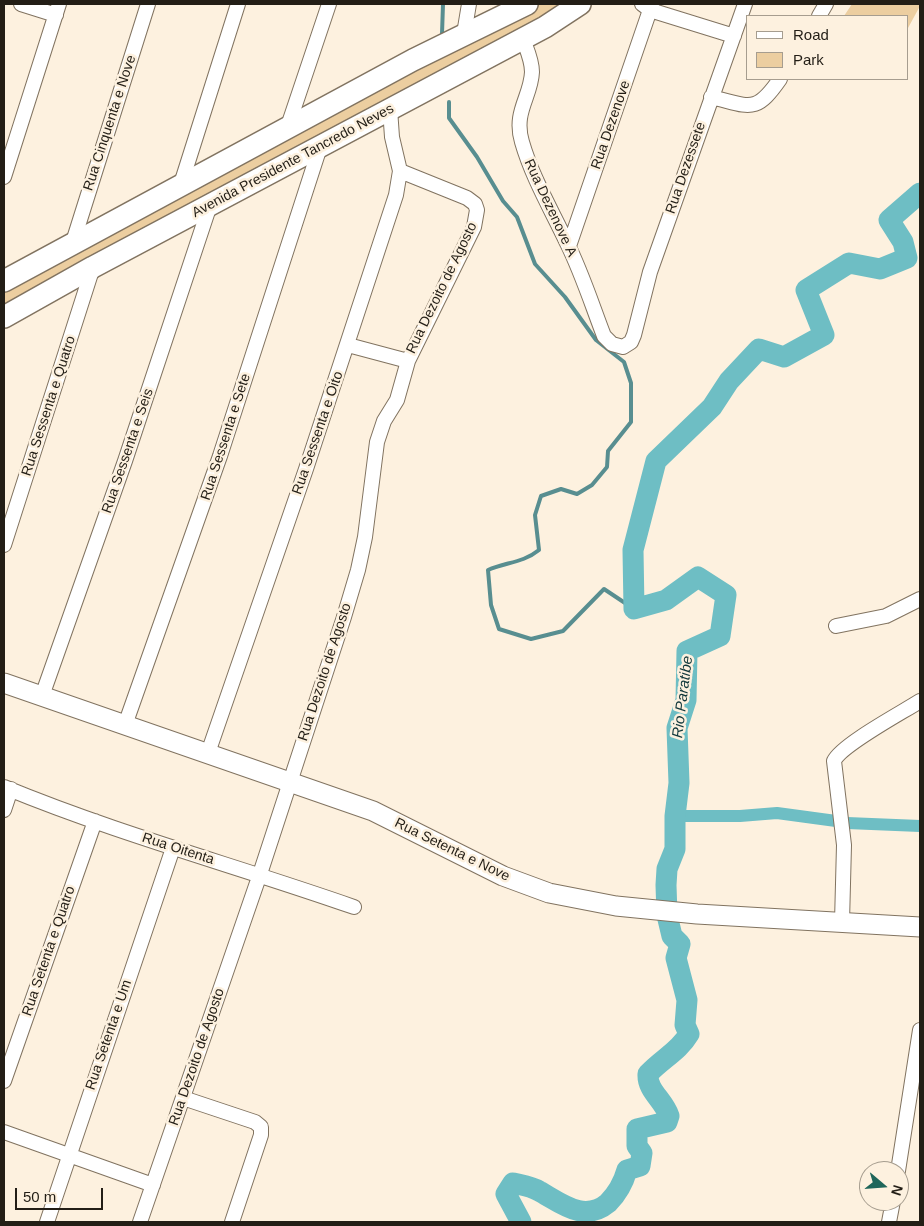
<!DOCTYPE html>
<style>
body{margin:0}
#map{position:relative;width:924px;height:1226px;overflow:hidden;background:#fdf1df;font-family:Arial,sans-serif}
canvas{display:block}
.frame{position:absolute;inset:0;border:5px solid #231e16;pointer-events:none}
.legend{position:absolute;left:746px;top:15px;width:162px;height:65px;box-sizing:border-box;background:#fdf1df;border:1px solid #a69d8f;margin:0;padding:6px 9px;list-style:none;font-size:15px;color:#231e16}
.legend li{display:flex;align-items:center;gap:10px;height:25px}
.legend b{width:25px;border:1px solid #a69d8f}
.north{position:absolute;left:859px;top:1161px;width:50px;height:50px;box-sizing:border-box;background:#fdf1df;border:1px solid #a69d8f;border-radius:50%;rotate:108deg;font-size:14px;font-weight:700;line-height:20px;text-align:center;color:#231e16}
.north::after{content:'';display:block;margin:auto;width:18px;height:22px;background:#1f665a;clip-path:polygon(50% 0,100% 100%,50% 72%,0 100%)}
.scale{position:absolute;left:15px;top:1188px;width:88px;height:22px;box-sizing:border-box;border:2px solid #231e16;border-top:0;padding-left:6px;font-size:15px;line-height:18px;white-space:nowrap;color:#231e16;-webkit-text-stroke:4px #fdf1df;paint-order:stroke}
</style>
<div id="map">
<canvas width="924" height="1226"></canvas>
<div class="frame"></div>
<ul class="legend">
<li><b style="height:6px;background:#fff"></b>Road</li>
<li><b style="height:14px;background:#eccea0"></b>Park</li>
</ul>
<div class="north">N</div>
<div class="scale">50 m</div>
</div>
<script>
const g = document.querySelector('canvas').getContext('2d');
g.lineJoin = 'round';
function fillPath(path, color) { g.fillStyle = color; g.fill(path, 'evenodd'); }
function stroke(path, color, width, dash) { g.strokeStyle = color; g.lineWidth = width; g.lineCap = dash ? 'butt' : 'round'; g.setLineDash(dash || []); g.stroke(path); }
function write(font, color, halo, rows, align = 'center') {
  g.font = font + ' Arial,sans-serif'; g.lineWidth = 5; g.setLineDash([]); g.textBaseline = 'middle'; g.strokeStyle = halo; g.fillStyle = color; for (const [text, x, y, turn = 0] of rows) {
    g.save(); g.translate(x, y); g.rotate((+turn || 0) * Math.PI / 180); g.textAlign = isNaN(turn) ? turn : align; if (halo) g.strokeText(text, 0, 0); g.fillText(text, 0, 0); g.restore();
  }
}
fillPath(new Path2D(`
 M534,4H573L4,313V284Z
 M852,4H920V6L908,28V16H844Z`), '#eccea0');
stroke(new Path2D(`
 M442,34L443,4
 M449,102V118L477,157L503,201L517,217L535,264L565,297L596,340L624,362L631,383V422L608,451L607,467L592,485L577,494L561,489L541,496L535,515L539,550C523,563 506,562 488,570L491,605L499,629L531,639L563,631L604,589L634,609`), '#588e90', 4);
stroke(new Path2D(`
 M675,816H740L777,813L836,821
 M847,823L920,826`), '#6ebec4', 12);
stroke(new Path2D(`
 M521,1222L506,1194L513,1183C521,1185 531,1186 539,1191C561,1203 584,1223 608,1203C618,1193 623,1184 627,1170L640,1166L642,1153L637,1146V1129L667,1122L669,1116C664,1100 647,1091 648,1074C662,1059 679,1051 689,1034L685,1025L687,1000L676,958L680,944L672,936L667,915L666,885L667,869L675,849V816L679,783L677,728L686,700L687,651L720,636L726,595L698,577L666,600L634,609L633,550L656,461L712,407L729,381L759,349L784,357L824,335L806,290L849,263L880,269L907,258L903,242L889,220L920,193`), '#6ebec4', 21);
const street = new Path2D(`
 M21,4L56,15
 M642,4L650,10L734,36
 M819,16L826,4
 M464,34L469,4
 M523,39C527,50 532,60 532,72C531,97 513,112 522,142C532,177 552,211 567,243C582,273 592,305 604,336L612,344L623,347L631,342L634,335L650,272L745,4
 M711,97C750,106 755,115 780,79
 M288,126L329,4
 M4,177L59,4
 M181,184L238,4
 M73,242L148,4
 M569,246L652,4
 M348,345L408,361
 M4,545L93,267
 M836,626L886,616L920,599
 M42,696L125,461L210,205
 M125,725L220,456L320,147
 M208,753L306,469L396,195L400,171L392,137L390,109
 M4,787C118,834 237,866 354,907
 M4,810L11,789
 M842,922L844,845L834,761C841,745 903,712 920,701
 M4,1081L95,821
 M183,1098L255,1122L261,1127V1135L232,1222
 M4,1132L153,1185
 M898,1171L920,1030
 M47,1222L173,848
 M140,1222L260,874L344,617L358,570L365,537L377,442L384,421L397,400L408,361L474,227L477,210L475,204L467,198L400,171
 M889,1222L893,1201`);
const secondary = new Path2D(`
 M4,683L373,811L503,876L549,893L616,906L697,914L920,927`);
const primary = new Path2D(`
 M4,281L413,60L527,4
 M4,317L93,267L545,27L580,4`);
stroke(street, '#817360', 16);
stroke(secondary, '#817360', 21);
stroke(primary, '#817360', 24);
stroke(street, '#fff', 14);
stroke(secondary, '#fff', 19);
stroke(primary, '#fff', 21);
write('14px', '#231e16', '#fdf1df', [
 ["Rua Cinquenta e Nove",110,123,-72],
 ["Rua Dezenove",611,125,-71],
 ["Avenida Presidente Tancredo Neves",293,161,-28],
 ["Rua Dezessete",686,168,-71],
 ["Rua Dezenove A",550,208,65],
 ["Rua Dezoito de Agosto",442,288,-64],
 ["Rua Sessenta e Quatro",49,406,-72],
 ["Rua Sessenta e Oito",318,433,-71],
 ["Rua Sessenta e Sete",226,437,-72],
 ["Rua Sessenta e Seis",128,451,-71],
 ["Rua Dezoito de Agosto",325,672,-72],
 ["Rua Oitenta",178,849,18],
 ["Rua Setenta e Nove",452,850,26],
 ["Rua Setenta e Quatro",49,951,-71],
 ["Rua Setenta e Um",109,1035,-71],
 ["Rua Dezoito de Agosto",197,1057,-71]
]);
write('italic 15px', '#11383b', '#fdf1df', [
 ["Rio Paratibe",683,697,-83]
]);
</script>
